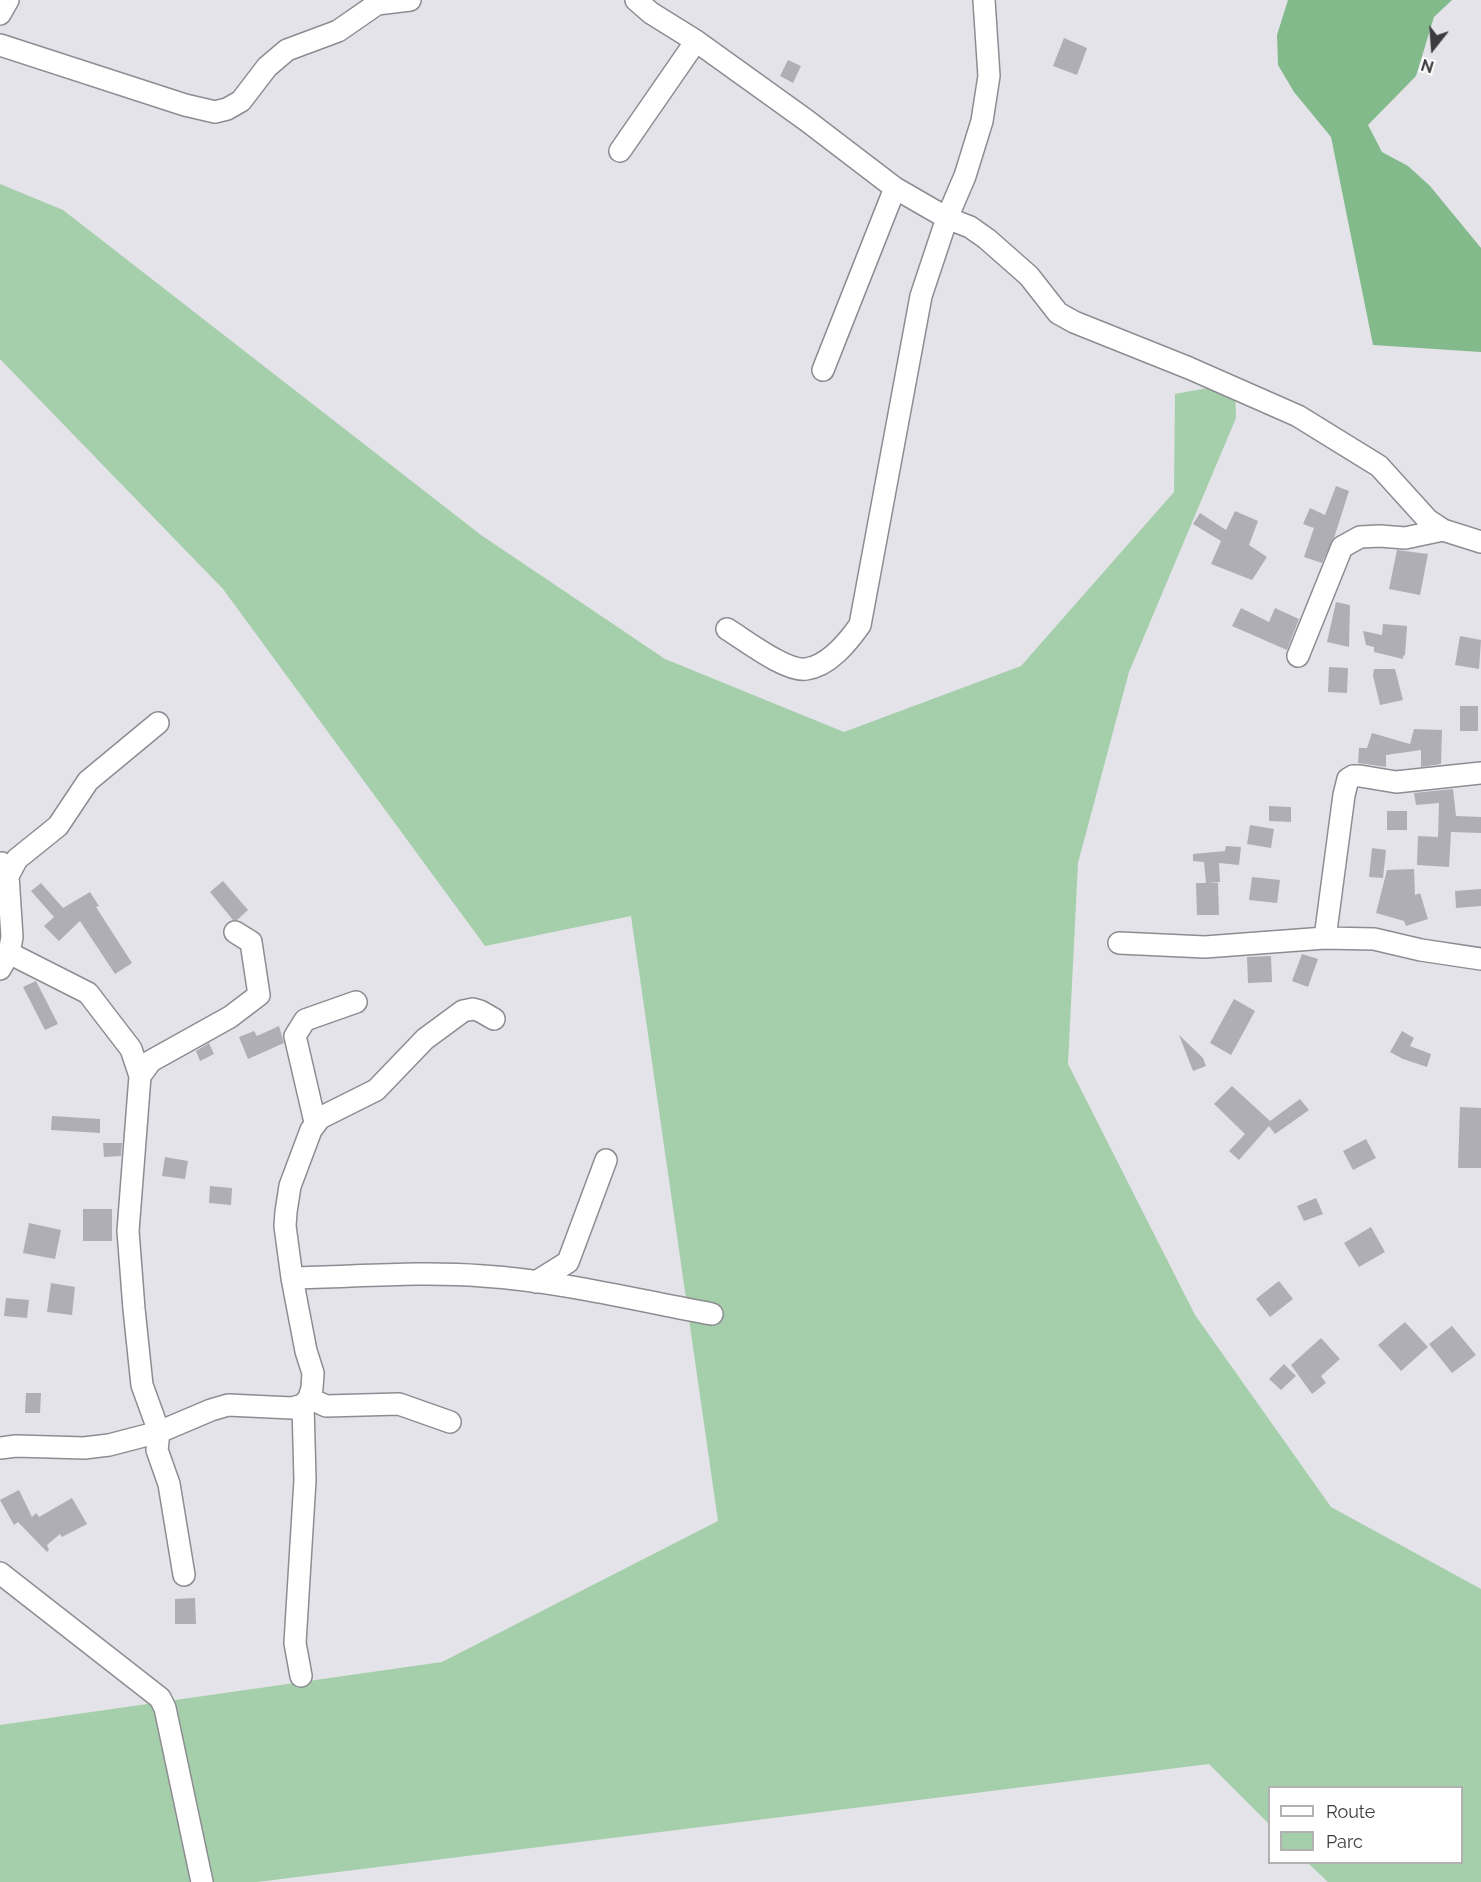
<!DOCTYPE html>
<style>
body{margin:0}
#map{position:relative;width:1481px;height:1882px;overflow:hidden;background:#e3e3e9;font-family:Raleway,sans-serif}
canvas{display:block}
.legend{position:absolute;left:1268px;top:1786px;width:195px;height:78px;box-sizing:border-box;background:#fff;border:2px solid #b1b1b2;margin:0;padding:8px 10px;list-style:none;font-size:18px;color:#3c3c3e}
.legend li{display:flex;align-items:center;gap:12px;height:30px}
.legend b{width:30px;border:2px solid #b1b1b2}
.north{position:absolute;left:1403px;top:18px;width:60px;height:60px;-webkit-text-stroke:4px #fff;paint-order:stroke;rotate:197deg;font-size:16px;font-weight:700;line-height:24px;text-align:center;color:#3c3c3e}
.north::after{content:'';display:block;margin:auto;width:21px;height:27px;background:#3c3c3e;clip-path:polygon(50% 0,100% 100%,50% 72%,0 100%)}
</style>
<div id="map">
<canvas width="1481" height="1882"></canvas>
<ul class="legend">
<li><b style="height:8px;background:#fff"></b>Route</li>
<li><b style="height:16px;background:#a5cfaa"></b>Parc</li>
</ul>
<div class="north">N</div>
</div>
<script>
const g = document.querySelector('canvas').getContext('2d');
g.lineJoin = 'round';
function fillPath(path, color) { g.fillStyle = color; g.fill(path, 'evenodd'); }
function stroke(path, color, width, dash) { g.strokeStyle = color; g.lineWidth = width; g.lineCap = dash ? 'butt' : 'round'; g.setLineDash(dash || []); g.stroke(path); }
fillPath(new Path2D(`
 M0,184L63,210L481,535L665,659L844,732L1021,666L1174,492L1175,394L1235,383L1236,418L1129,672L1078,863L1068,1064L1195,1315L1331,1507L1481,1589V1882H1328L1308,1863L1462,1862V1788H1270L1269,1824L1209,1764L257,1882H0V1725L442,1662L718,1521L631,916L485,946L223,589L0,359Z`), '#a5cfaa');
fillPath(new Path2D(`
 M1288,0H1452L1434,17L1416,76L1368,125L1382,152L1408,166L1430,186L1481,248V352L1373,345L1331,137L1294,92L1278,65L1277,35Z`), '#83ba8b');
fillPath(new Path2D(`
 M1064,38L1087,48L1077,75L1053,66Z
 M788,60L801,66L793,83L780,76Z
 M1336,486L1349,491L1334,538L1322,563L1304,557L1314,528L1303,524L1310,508L1325,515Z
 M1235,511L1258,521L1249,545L1267,557L1252,580L1211,564L1221,541L1193,524L1200,513L1226,530Z
 M1397,550L1428,554L1420,595L1389,589Z
 M1336,602L1350,605L1349,647L1327,642Z
 M1241,608L1269,622L1275,608L1299,619L1287,650L1232,626Z
 M1383,624L1407,626L1405,655L1403,656V659L1374,652V647L1366,645L1363,631L1382,635Z
 M1460,636L1481,640L1479,669L1455,665Z
 M1329,667L1348,668L1347,693L1328,692Z
 M1374,669H1395L1403,700L1380,705L1373,676Z
 M1460,706H1478V731H1460Z
 M1414,729L1442,730L1441,764L1421,767V750L1386,755V767L1358,763L1359,748H1367L1372,733L1410,744Z
 M1453,789L1456,816L1481,817V833L1451,832L1449,867L1417,865L1418,836L1438,837L1439,803L1416,805L1414,793Z
 M1269,806L1291,807V822L1269,821Z
 M1387,811H1407V830H1387Z
 M1250,825L1274,829L1271,848L1247,844Z
 M1226,846L1241,847L1239,865L1219,863L1220,882L1208,883H1218L1219,915H1197L1196,883H1206L1204,862L1193,861V854L1225,851Z
 M1372,848L1386,850L1383,878L1369,877Z
 M1414,869L1415,895L1420,893L1428,919L1406,926L1404,921L1376,913L1387,870Z
 M1252,877L1280,880L1277,903L1249,900Z
 M223,881L248,910L237,920H233L210,892Z
 M41,883L63,908L90,892L99,906L96,907L132,963L115,974L80,921L59,941L44,926L54,917L31,891Z
 M1481,889V906L1456,908L1455,891Z
 M1302,954L1318,959L1308,987L1292,981Z
 M1271,956L1272,982L1248,983L1247,957Z
 M36,981L58,1024L45,1030L23,987Z
 M1234,999L1255,1011L1231,1055L1210,1043Z
 M279,1026L284,1043L248,1059L239,1037L254,1031L257,1036Z
 M1402,1031L1414,1038L1410,1046L1431,1054L1427,1067L1403,1059L1390,1052Z
 M1179,1035L1203,1058L1206,1066L1193,1071Z
 M209,1043L214,1054L200,1061L196,1051Z
 M1232,1086L1270,1121L1300,1099L1309,1110L1275,1134L1269,1126L1239,1160L1229,1151L1245,1134L1214,1104Z
 M1460,1107L1481,1108V1168H1458Z
 M52,1116L100,1119V1133L51,1130Z
 M1366,1139L1376,1158L1353,1170L1343,1151Z
 M103,1143H122L121,1156L104,1157Z
 M165,1157L188,1161L185,1179L162,1176Z
 M210,1186L232,1188L231,1205L209,1203Z
 M1316,1198L1323,1214L1304,1221L1297,1206Z
 M83,1209H112V1241H83Z
 M29,1223L61,1230L55,1259L23,1253Z
 M1371,1227L1385,1252L1359,1267L1344,1243Z
 M1279,1281L1293,1299L1270,1317L1256,1299Z
 M51,1283L75,1287L72,1315L47,1312Z
 M6,1298L29,1300L27,1318L4,1316Z
 M1405,1322L1428,1347L1401,1371L1378,1345Z
 M1452,1326L1476,1355L1452,1373L1429,1344Z
 M1321,1338L1340,1359L1321,1376L1326,1383L1312,1394L1291,1365Z
 M1284,1364L1296,1376L1281,1390L1269,1379Z
 M26,1393H41L40,1413H25Z
 M19,1490L32,1517L36,1513L39,1517L72,1498L87,1524L62,1537L60,1534L47,1545L49,1550L47,1552L18,1522L14,1525L0,1500Z
 M195,1598L196,1624H175V1599Z`), '#afaeb4');
const minor = new Path2D(`
 M636,0L651,13L696,41L806,120L895,188L947,218L970,227L987,239L1029,276L1058,313L1074,322L1189,368L1298,416L1379,466L1428,520L1443,530L1481,542
 M0,14L8,0
 M0,45L185,105L215,112L227,109L241,101L267,67L287,50L338,31L377,4L410,0
 M620,151L696,41
 M823,370L895,188
 M727,629C745,640 786,672 806,669C829,666 848,642 860,625L921,296L947,218L965,176L982,121L989,76L984,0
 M1298,656L1342,547L1360,537L1380,536L1405,538L1443,530
 M8,876L17,859L58,826L88,781L158,723
 M1325,938L1344,795L1348,779L1353,776H1360L1396,782L1481,773
 M1119,943L1205,947L1325,938L1374,939L1421,950L1481,959
 M9,953L88,993L131,1049L140,1076L128,1231L134,1309L142,1385L159,1432L157,1450L169,1484L184,1575
 M0,969L9,953L12,937L8,876L2,863
 M140,1076L151,1061L230,1017L259,995L251,942L235,932
 M315,1122L295,1036L305,1020L356,1002
 M292,1278C355,1277 419,1271 483,1276C560,1281 636,1300 712,1314
 M536,1282L568,1262L606,1160
 M309,1398L326,1406L399,1404L450,1422
 M0,1448L16,1446L84,1448L109,1445L159,1432L211,1410L228,1405L292,1408L303,1405L309,1398L312,1388L313,1373L306,1351L292,1278L285,1226L286,1212L290,1186L311,1130L320,1118L376,1090L425,1039L463,1011L473,1009L480,1011L494,1019
 M0,1573L160,1698L165,1708L202,1882
 M301,1676L295,1643L305,1480L303,1405`);
stroke(minor, '#8c8c92', 24);
stroke(minor, '#fff', 21);
</script>
